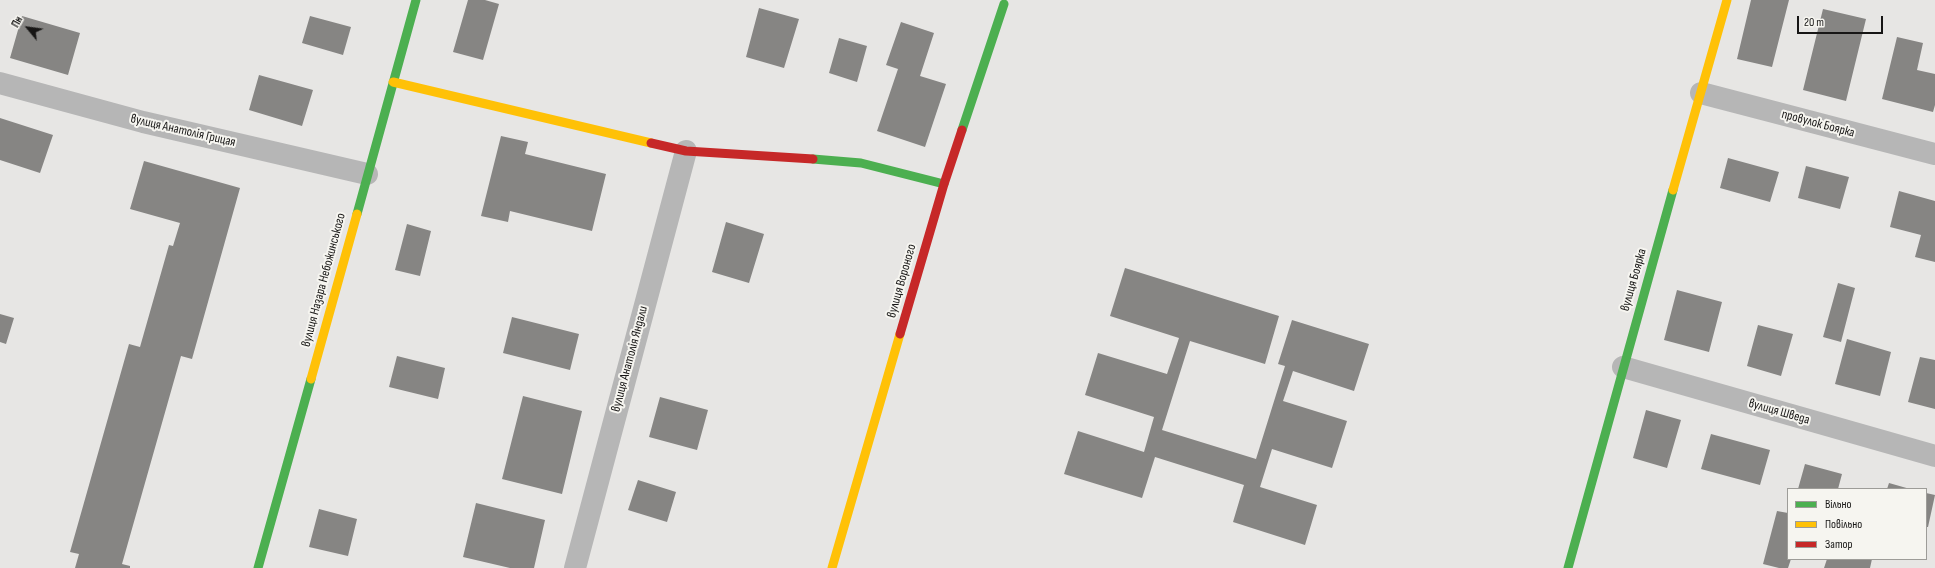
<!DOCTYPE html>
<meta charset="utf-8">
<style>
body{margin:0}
#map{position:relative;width:1935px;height:568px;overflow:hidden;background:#e7e6e4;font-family:"Sofia Sans Condensed",sans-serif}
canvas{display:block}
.legend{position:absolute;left:1787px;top:488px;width:140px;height:72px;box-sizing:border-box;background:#f6f5f0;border:1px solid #9d9c98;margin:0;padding:5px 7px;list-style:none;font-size:12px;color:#171615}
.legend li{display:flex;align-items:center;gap:8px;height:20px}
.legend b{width:20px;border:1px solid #9d9c98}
.north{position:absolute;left:8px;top:8px;width:40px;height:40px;-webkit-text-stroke:3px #f6f5f0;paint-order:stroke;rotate:299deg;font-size:11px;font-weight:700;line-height:16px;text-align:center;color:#171615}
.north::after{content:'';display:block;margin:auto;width:14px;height:18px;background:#171615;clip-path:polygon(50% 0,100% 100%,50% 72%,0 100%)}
.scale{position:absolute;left:1797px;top:16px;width:86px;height:18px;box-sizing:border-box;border:2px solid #171615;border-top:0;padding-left:5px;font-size:12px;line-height:14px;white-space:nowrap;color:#171615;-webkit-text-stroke:3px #f6f5f0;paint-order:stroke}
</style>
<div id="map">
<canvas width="1935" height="568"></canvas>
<ul class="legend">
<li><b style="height:5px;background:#4caf50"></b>Вільно</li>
<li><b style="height:5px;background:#ffc107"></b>Повільно</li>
<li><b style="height:5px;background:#c62828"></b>Затор</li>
</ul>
<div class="north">Пн</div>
<div class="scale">20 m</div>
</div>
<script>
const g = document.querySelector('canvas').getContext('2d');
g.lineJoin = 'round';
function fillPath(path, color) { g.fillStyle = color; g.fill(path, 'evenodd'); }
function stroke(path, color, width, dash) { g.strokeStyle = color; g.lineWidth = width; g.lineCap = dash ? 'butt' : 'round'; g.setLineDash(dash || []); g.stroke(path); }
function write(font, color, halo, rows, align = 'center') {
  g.font = font + ' "Sofia Sans Condensed",sans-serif'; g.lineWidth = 4; g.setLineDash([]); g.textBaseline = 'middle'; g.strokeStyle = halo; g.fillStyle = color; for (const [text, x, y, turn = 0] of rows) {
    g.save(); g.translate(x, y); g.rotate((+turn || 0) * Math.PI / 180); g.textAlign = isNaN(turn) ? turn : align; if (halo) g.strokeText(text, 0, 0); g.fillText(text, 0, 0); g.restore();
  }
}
fillPath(new Path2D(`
 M468,0H485L499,4L483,60L453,52Z
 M1751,0H1789L1772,67L1737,59Z
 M759,8L799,19L784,68L746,57Z
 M1823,9L1866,19L1846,101L1803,90Z
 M22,16L80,33L68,75L10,58Z
 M310,16L351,27L343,55L302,43Z
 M901,22L934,33L920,76L946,84L925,147L877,131L898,69L886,65Z
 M1897,37L1923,43L1917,70L1935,74V105L1933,112L1882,99Z
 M839,38L867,46L857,82L829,73Z
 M259,75L313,90L302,126L249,110Z
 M0,118L53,135L40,173L0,160Z
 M501,136L528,142L525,154L606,174L592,231L510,211L508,222L481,216Z
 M1728,158L1779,172L1770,202L1720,188Z
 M144,161L240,188L192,359L181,356L122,564L130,566V568H75L79,554L70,552L129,344L140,347L169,245L173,246L180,223L130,209Z
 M1806,166L1849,177L1840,209L1798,198Z
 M1899,191L1935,201V262L1915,257L1921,235L1890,227Z
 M726,222L764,234L749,283L712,272Z
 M407,224L431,231L420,276L395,270Z
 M1125,268L1279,316L1265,364L1190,341L1162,430L1256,459L1285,366L1278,364L1292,320L1369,344L1354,391L1293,371L1283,401L1347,421L1332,468L1272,449L1260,487L1317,505L1305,545L1233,522L1244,485L1155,457L1142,498L1064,474L1078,431L1144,452L1154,417L1085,395L1098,353L1167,374L1179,338L1110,316Z
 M1838,283L1855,288L1841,342L1823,337Z
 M1677,290L1722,302L1709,352L1664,340Z
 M0,314L14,318L6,344L0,342Z
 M512,317L579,334L570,370L503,353Z
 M1758,325L1793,334L1781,376L1747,366Z
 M1847,339L1891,352L1880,396L1835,384Z
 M397,356L445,368L438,399L389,387Z
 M1920,357L1935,360V409L1908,402Z
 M523,396L582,411L562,494L502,479Z
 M660,397L708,410L697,450L649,437Z
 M1646,410L1681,420L1667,468L1633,458Z
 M1711,434L1770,450L1760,485L1701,469Z
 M1805,464L1842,474L1838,489H1798Z
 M638,480L676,492L667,522L628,510Z
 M1889,483L1910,489H1887Z
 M1926,493L1935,495L1928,527H1926Z
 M476,503L545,520L534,568H510L463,557Z
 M319,509L357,519L348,556L309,547Z
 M1777,511L1788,513V559H1791L1788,568H1779L1763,564Z
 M1827,559H1872L1870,568H1824Z`), '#868583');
stroke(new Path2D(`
 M0,83L143,122L367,174
 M1701,93L1935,154
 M1623,367L1935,456
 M575,568L686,151`), '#b6b6b6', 22);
stroke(new Path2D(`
 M962,130L1004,4
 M813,159L861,163L944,184
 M357,214L416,0
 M258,568L311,379
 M1568,568L1673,190`), '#4caf50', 9);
stroke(new Path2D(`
 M393,82L651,143
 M1673,190L1727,0
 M311,379L357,214
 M832,568L900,334`), '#ffc107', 9);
stroke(new Path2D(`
 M651,143L686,151L813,159
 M900,334L944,184L962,130`), '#c62828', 9);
write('13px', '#171615', '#f6f5f0', [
 ["провулок Боярка",1818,124,15],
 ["вулиця Анатолія Грицая",183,131,13],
 ["вулиця Назара Небожинського",324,280,-75],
 ["вулиця Боярка",1634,280,-74],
 ["вулиця Вороного",902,281,-74],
 ["вулиця Анатолія Яндали",630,359,-75],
 ["вулиця Шведа",1779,412,16]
]);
</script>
